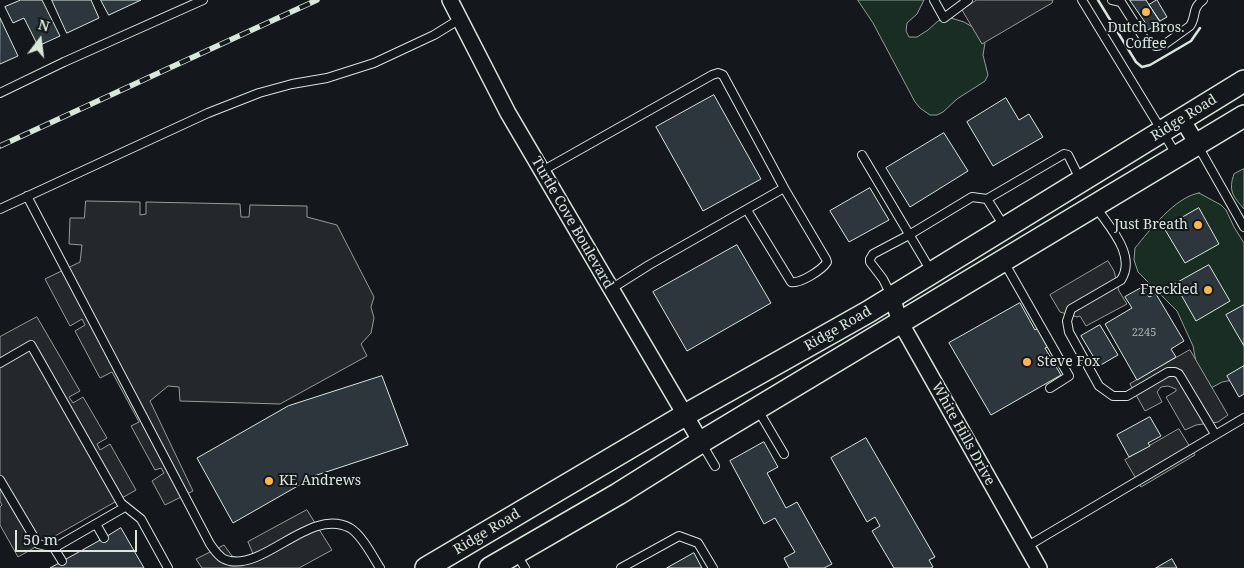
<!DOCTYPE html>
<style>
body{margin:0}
#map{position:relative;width:1244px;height:568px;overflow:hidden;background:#14181c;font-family:"Noto Serif",serif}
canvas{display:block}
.north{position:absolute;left:15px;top:15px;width:50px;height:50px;-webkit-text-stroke:4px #14181c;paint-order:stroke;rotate:15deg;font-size:14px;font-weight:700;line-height:20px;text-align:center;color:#d8e6dc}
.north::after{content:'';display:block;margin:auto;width:18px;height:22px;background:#d8e6dc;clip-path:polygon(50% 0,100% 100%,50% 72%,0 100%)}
.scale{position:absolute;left:15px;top:530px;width:122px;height:22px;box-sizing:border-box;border:2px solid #d8e6dc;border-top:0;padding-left:6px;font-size:15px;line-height:18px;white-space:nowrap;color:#d8e6dc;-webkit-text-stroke:4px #14181c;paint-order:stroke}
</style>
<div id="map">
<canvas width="1244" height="568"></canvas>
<div class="north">N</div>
<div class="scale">50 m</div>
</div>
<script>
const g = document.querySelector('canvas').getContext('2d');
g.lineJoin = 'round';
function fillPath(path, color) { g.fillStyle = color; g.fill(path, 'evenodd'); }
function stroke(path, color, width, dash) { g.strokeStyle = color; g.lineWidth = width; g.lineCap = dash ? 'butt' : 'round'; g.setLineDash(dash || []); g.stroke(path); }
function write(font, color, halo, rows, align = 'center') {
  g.font = font + ' "Noto Serif",serif'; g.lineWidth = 4; g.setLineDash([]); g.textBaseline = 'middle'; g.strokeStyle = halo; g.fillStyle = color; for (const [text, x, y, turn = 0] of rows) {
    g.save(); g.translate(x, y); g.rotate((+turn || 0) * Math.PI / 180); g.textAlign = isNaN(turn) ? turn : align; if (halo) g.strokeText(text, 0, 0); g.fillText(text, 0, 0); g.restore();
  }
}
const green = new Path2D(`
 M858,0H924L917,14L907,23L906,31L909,37H917L928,30L938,21L951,18L964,22L976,29L985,43L983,55L988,75L985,81L957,99L943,112L937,115H930L920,108L915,102L873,23Z
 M1244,169V209C1233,196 1228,191 1234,174Z
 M1199,193L1221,205L1226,210L1234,227L1244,243V378L1222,382L1211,388L1198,372L1193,346L1177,311L1138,272L1134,260L1135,248C1150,230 1175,197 1199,193Z`);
fillPath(green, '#1a2d24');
stroke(green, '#939e99', 1);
const parking = new Path2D(`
 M977,0H1053L1052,3L982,44L962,10Z
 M86,201L140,202V215L146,214V202L240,204L241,217H249L250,205L307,206V217L337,225L374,297L371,307L374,318L371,333L361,344L367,356L280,404L180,401L179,387L168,386L150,401L193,491L165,505L152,481L164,473L161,468L155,470L131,426L139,422L112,372L100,378L75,331L85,325L82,319L70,326L45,279L80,262L82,245L69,244L70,218H84Z
 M1108,261L1114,271L1119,291L1127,304L1086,326L1080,316L1077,317L1060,312L1050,295Z
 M37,317L80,391L69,397L73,403L83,397L107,438L97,444L100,450L110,444L136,490L18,557L0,525V507L2,505L0,501V337Z
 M1190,350L1228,415L1218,422L1196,425L1185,430L1166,397L1176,391V389L1168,386L1161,387L1157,392L1162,402L1145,411L1130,384Z
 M1179,429L1195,455L1141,487L1125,460Z
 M307,510L332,550L299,568H202L196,559L224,545L232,556L241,559L254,556L248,542Z`);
fillPath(parking, '#24282b');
stroke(parking, '#939e99', 1);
const building = new Path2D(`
 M21,0H42L60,36L38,46L24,18L13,23L5,7Z
 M52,0H91L99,18L67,33Z
 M101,0H141L109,15Z
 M1130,0H1146L1160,22L1145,32L1141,26L1145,23Z
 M1157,0L1167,17L1160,21L1149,5Z
 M0,18L18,56L0,64Z
 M714,95L761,179L703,211L656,127Z
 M1006,98L1019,120L1029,114L1043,137L993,166L967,122Z
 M944,133L968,171L910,207L886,168Z
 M870,188L889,220L849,242L830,211Z
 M1199,208L1219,244L1185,263L1164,228Z
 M737,245L771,303L687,351L653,292Z
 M1209,265L1230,301L1196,321L1175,284Z
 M1143,287L1149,297L1156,294L1184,341L1171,349L1176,357L1137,380L1105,324L1132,308L1125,297Z
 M1020,303L1035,330L1043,325L1054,344L1045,348L1061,375L991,415L949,343Z
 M1244,305V346L1226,315Z
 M1100,325L1118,355L1099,366L1081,336Z
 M1244,366V394L1239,397L1227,376Z
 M382,376L408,445L317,475L233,523L197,458L288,406Z
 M1150,417L1161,436L1148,443L1150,446L1129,457L1117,435Z
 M866,438L935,557L929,560L933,567L931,568H894L872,531L880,526L875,517L867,522L831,458Z
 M764,442L778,467L767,473L786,508L797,502L832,564L824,568H789L784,558L795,552L775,518L764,524L730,461Z
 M121,528L144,568H50L104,538Z
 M694,553L702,568H667Z
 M1172,559L1177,568H1156Z`);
fillPath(building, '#2c363c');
stroke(building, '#d8e6dc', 1);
const service = new Path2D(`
 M934,0L944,18L968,0
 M1082,0L1176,154
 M1112,0L1121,2L1147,43L1156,46L1165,44L1190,26C1197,16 1191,9 1203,0
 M0,93L64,62L203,0
 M1198,146L1244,227
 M862,155L931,271
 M542,171L712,75L718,73L723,75L784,188L649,265L611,289
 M27,196L210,544C213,548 216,553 220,556C222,559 226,560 230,561C267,568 311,507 350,528C362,535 373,557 380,568
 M987,199L1004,226
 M1096,207C1109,227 1137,255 1121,280L1071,309L1067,321L1069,332L1099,386L1113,396H1127L1168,372H1175L1179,374L1215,434
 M0,209L208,113L259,93L292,84L327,78L374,63L434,35L460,19
 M747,210L791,282C800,284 822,270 827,262L826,259L784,188
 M1004,262L1069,376L1050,388
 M891,295L883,279L870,262V259L873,254L909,235L972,197L987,199L1064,154L1068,155L1080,179
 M0,363L31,345L121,503L141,519L168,568
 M758,410L784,454
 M702,444L715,466
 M0,480L38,544L54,548L125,507
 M96,524L104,538
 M1026,547L1244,418
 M54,548L62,561
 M517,555L525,568
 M621,568L679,536L698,543L713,568`);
const minor = new Path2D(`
 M450,0L508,113L701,442
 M1182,119L1197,144
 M892,297L900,322L907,334L1039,568`);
const secondary = new Path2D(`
 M426,568L685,415L868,312L1244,81
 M490,568L618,494L701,442L1244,116`);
stroke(service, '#d8e6dc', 10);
stroke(minor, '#d8e6dc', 18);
stroke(secondary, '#d8e6dc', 24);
stroke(service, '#14181c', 8);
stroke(minor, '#14181c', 15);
stroke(secondary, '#14181c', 21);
const rail = new Path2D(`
 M0,146L317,0`);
stroke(rail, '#d8e6dc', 5.5);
stroke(rail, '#14181c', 4, [11]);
stroke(new Path2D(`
 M1098,0L1136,62L1142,67L1150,65L1191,41L1200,28`), '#d8e6dc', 2.5);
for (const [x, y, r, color] of [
 [1146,12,5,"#ffb74d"],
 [1198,225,5,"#ffb74d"],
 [1208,290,5,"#ffb74d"],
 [1027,362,5,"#ffb74d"],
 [269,481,5,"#ffb74d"]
]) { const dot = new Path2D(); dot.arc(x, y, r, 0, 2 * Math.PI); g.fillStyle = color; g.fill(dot); stroke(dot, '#14181c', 2); }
write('11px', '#adbab4', null, [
 ["2245",1144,333]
]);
write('14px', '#d8e6dc', '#14181c', [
 ["Dutch Bros.",1146,28,"center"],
 ["Coffee",1146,44,"center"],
 ["Just Breath",1188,225],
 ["Freckled",1198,290],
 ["Steve Fox",1037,362,"left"],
 ["KE Andrews",279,481,"left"]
], 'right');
write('14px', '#d8e6dc', '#14181c', [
 ["Ridge Road",1184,118,-32],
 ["Turtle Cove Boulevard",572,223,60],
 ["Ridge Road",838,329,-30],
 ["White Hills Drive",963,434,61],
 ["Ridge Road",487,532,-31]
]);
</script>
